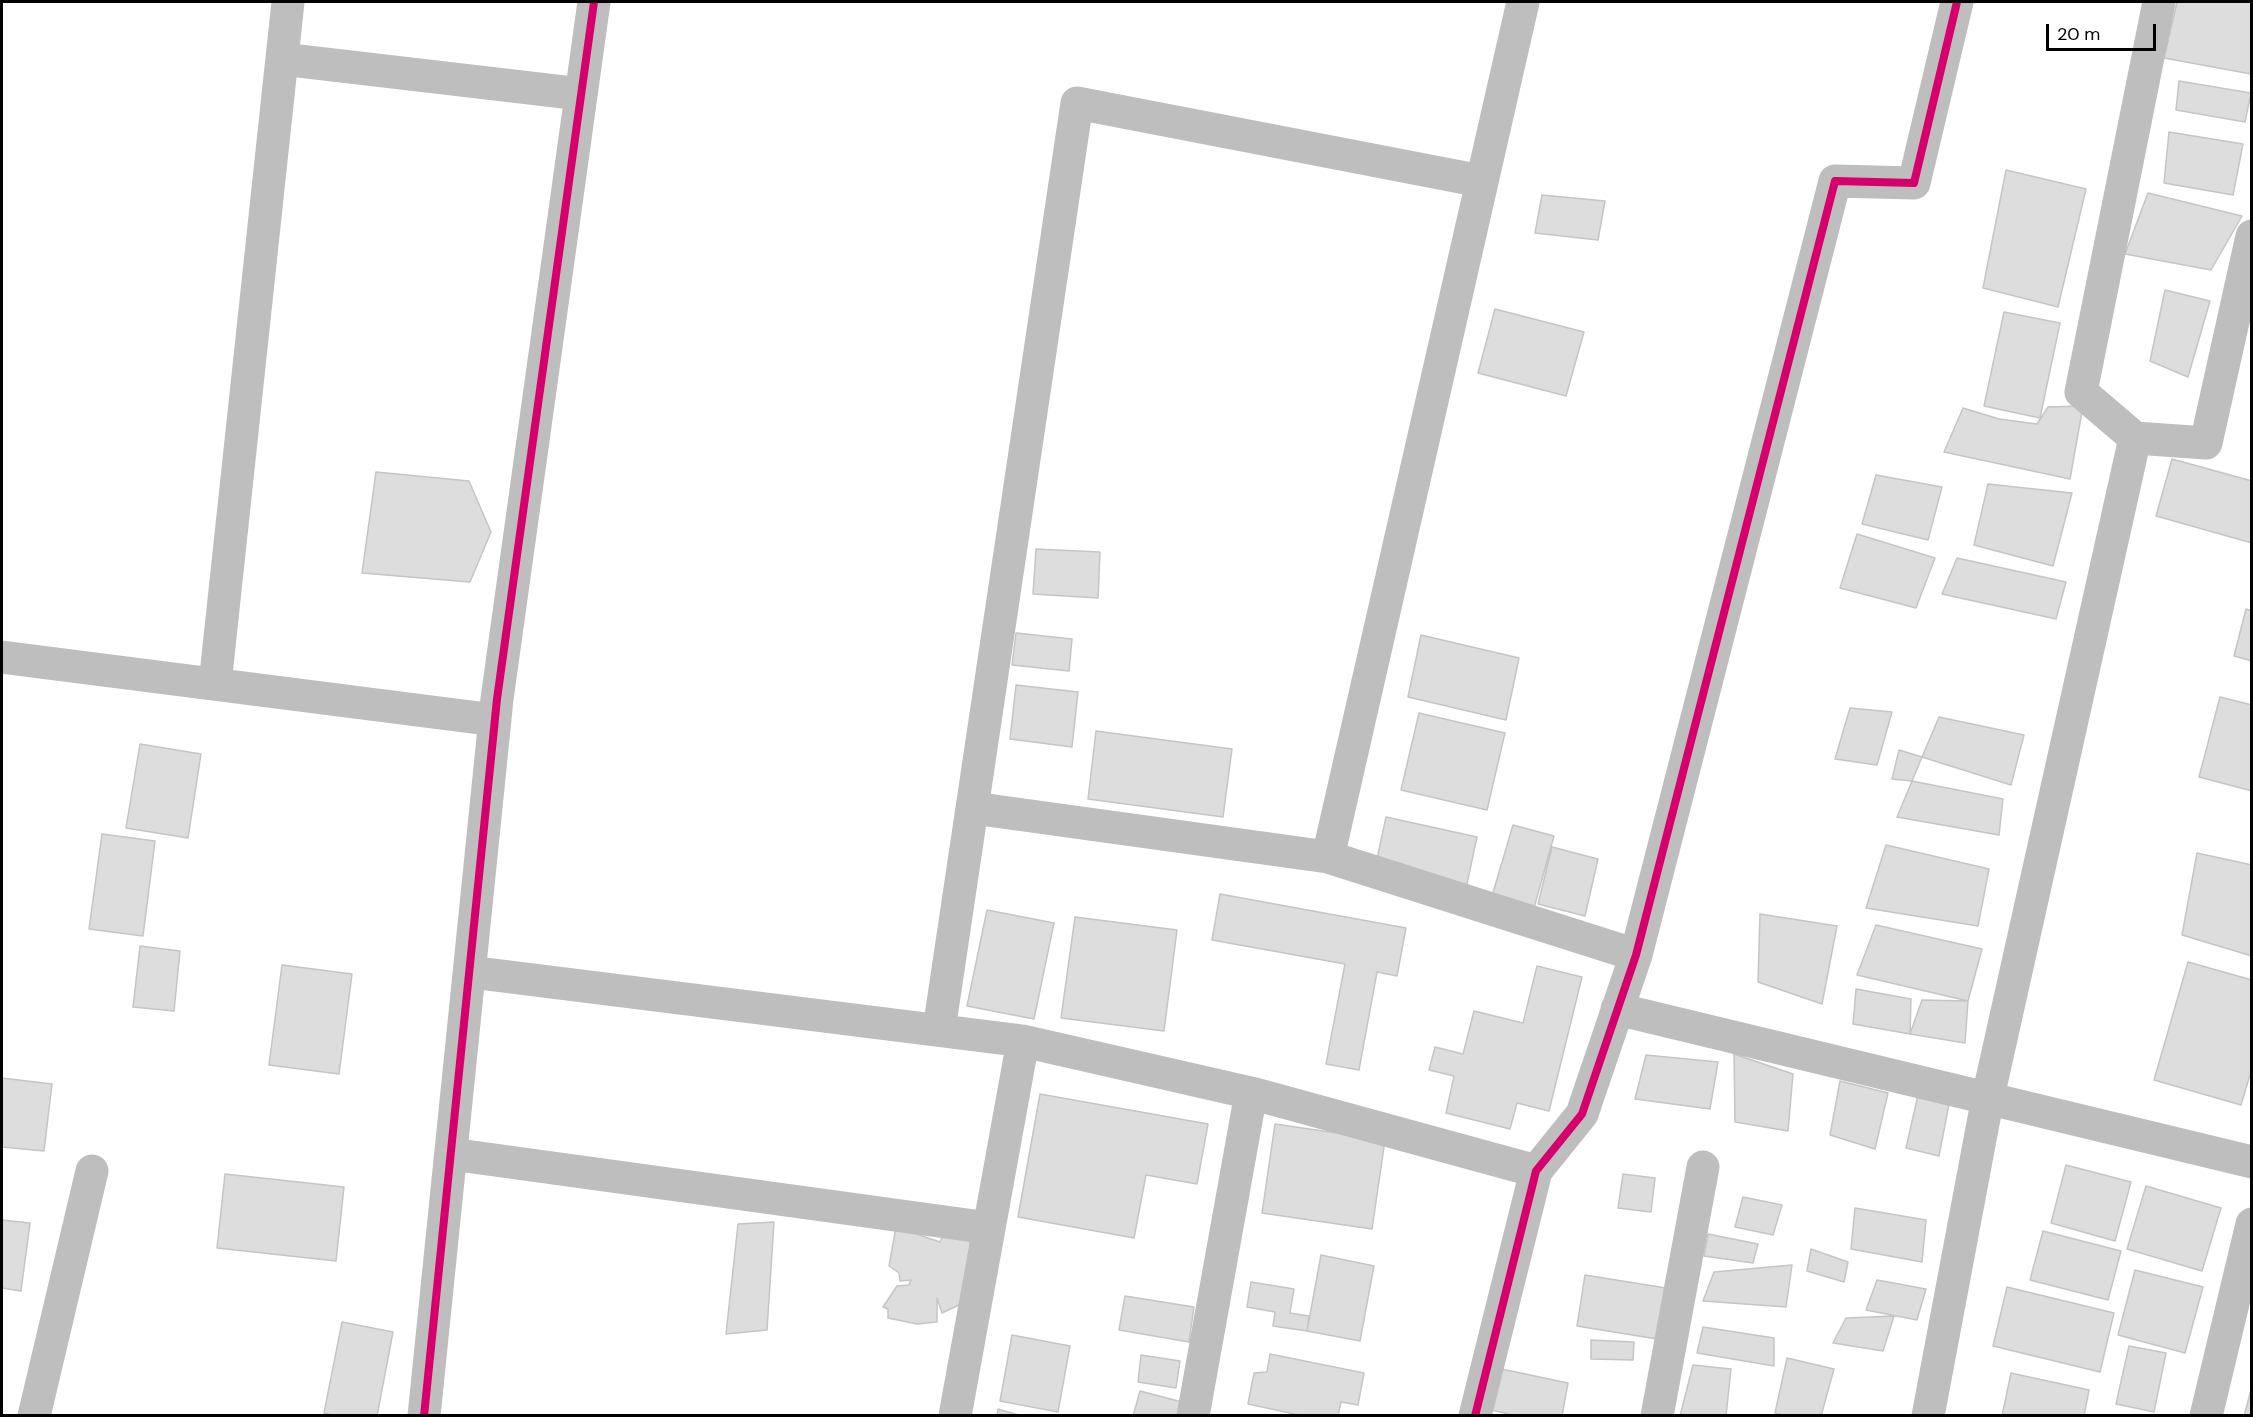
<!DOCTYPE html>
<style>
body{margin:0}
#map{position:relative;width:2253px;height:1417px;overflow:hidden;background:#fff;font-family:"DM Sans",sans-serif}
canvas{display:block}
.frame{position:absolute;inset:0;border:3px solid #000;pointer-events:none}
.scale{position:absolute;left:2046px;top:24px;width:110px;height:27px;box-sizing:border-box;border:3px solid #000;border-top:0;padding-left:8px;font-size:18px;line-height:21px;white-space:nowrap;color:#000;-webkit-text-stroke:4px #fff;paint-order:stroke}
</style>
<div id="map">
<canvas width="2253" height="1417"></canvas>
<div class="frame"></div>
<div class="scale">20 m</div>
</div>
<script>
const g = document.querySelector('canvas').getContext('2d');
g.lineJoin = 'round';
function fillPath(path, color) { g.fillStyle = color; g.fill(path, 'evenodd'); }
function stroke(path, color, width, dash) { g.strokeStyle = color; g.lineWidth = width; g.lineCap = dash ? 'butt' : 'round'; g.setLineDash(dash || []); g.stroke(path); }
const building = new Path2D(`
 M2177,2H2252L2251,74L2164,58Z
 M2179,81L2251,93L2245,122L2176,110Z
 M2169,132L2243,144L2233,195L2164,183Z
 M2006,170L2086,189L2058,307L1983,288Z
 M2148,193L2242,216L2211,270L2125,254Z
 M1542,195L1605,201L1598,240L1535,233Z
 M2165,290L2210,301L2188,377L2150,361Z
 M1495,309L1584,332L1566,396L1478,373Z
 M2004,312L2060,323L2040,418L1984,406Z
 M2083,406L2070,479L1944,452L1963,408L1999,419L2037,424L2048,407Z
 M2172,459L2252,481V543L2156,516Z
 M376,472L469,481L491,532L470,582L362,573Z
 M1876,475L1942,487L1928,540L1862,524Z
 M1988,484L2072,493L2053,566L1974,545Z
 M1857,534L1935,558L1916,608L1840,588Z
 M1036,549L1100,552L1098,598L1033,594Z
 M1957,558L2066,582L2056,619L1942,594Z
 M2246,609L2252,611V661L2234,656Z
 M1016,633L1072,639L1069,671L1012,665Z
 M1421,635L1519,658L1506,720L1408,697Z
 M1016,685L1078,692L1072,747L1010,739Z
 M2220,697L2252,705V791L2199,777Z
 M1850,708L1892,712L1877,765L1835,759Z
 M1419,713L1505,733L1487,810L1401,790Z
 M1939,717L2024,735L2011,785L1922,757Z
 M1096,731L1232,749L1223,817L1088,799Z
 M140,744L201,754L188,838L126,828Z
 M1899,750L1922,757L1912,781L1892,779Z
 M1912,781L2003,799L1999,835L1897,817Z
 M1386,817L1477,837L1465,893L1374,873Z
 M1513,825L1554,836L1534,908L1492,896Z
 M102,834L155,841L143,936L89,929Z
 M1886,845L1989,869L1978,926L1866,908Z
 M1552,847L1598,859L1585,916L1538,904Z
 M2197,853L2252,865V956L2182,935Z
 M1220,894L1406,928L1397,976L1377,972L1359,1070L1326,1064L1345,964L1212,940Z
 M987,910L1054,923L1034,1019L967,1006Z
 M1760,914L1837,926L1822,1004L1758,982Z
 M1075,917L1177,930L1164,1031L1061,1018Z
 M1876,925L1982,949L1968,1001L1857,975Z
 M140,946L180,951L174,1011L133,1007Z
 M2188,962L2252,980V1068L2241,1105L2154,1080Z
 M282,965L352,974L339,1074L269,1065Z
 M1537,966L1582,977L1549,1111L1517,1103L1510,1129L1446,1113L1454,1076L1429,1070L1435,1047L1463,1054L1474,1011L1523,1023Z
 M1856,989L1911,999L1910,1034L1853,1024Z
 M1922,1000L1968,1001L1965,1043L1910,1034Z
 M1734,1054L1793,1074L1788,1131L1735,1122Z
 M1646,1055L1718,1062L1710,1109L1635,1099Z
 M2,1078L52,1084L44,1151L2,1147Z
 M1840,1081L1888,1093L1875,1149L1830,1135Z
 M1040,1094L1208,1124L1197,1184L1146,1175L1134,1238L1018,1217Z
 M1918,1095L1949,1104L1939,1156L1906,1148Z
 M1275,1124L1385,1140L1372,1229L1262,1213Z
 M2066,1165L2131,1182L2115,1241L2051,1223Z
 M225,1174L344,1187L336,1261L217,1248Z
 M1623,1174L1655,1178L1651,1212L1618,1208Z
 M2146,1186L2221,1208L2202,1271L2127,1249Z
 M1743,1197L1782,1205L1773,1235L1735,1227Z
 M1855,1208L1926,1220L1922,1262L1851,1249Z
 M2,1220L30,1223L21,1291L2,1288Z
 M774,1222L767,1330L726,1334L738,1224Z
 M896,1227L940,1242L945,1231L968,1237L978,1267L959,1305L942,1313L937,1298V1322L917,1324L888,1318V1309L883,1307L897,1286L909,1285L911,1280L900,1281L899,1273L889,1266Z
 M2043,1231L2121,1251L2108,1300L2030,1280Z
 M1708,1234L1758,1244L1753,1263L1704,1256Z
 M1811,1249L1848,1262L1844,1282L1807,1271Z
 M1321,1255L1374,1266L1360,1341L1307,1331Z
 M1792,1265L1786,1307L1703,1301L1714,1272Z
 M2135,1270L2203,1287L2185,1353L2118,1335Z
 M1585,1275L1672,1289L1663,1340L1577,1326Z
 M1877,1280L1926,1289L1917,1320L1866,1310Z
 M1251,1282L1294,1289L1290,1313L1309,1316L1307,1331L1273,1326L1275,1312L1247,1307Z
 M2007,1287L2114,1313L2100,1372L1993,1346Z
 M1125,1296L1194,1307L1189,1342L1119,1330Z
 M1894,1316L1883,1351L1833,1343L1846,1318Z
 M342,1322L393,1332L377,1416H336L324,1413Z
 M1703,1327L1774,1338V1366L1697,1353Z
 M1012,1335L1070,1346L1058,1412L1000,1401Z
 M1591,1340L1634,1342L1633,1360L1591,1359Z
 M2129,1346L2166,1353L2154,1412L2116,1404Z
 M1270,1354L1364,1373L1358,1405L1341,1402L1338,1416H1304L1248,1404L1254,1373L1267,1372Z
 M1141,1355L1180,1361L1176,1388L1138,1382Z
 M1787,1358L1834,1369L1821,1416H1786L1775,1413Z
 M1693,1365L1731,1369L1726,1416H1680Z
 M1492,1367L1568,1383L1562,1416H1517L1483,1408Z
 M2011,1373L2089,1390L2084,1416H2002Z
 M2252,1386V1416H2244Z
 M1140,1391L1182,1402L1178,1416H1133Z
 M998,1409L1022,1416H997Z`);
fillPath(building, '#ddd');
stroke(building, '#c5c5c5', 1.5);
stroke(new Path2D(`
 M1523,2L1328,857L1636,955
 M282,59L581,94
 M2135,438L2081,392L2159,2
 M2,657L495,720
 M215,684L288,2
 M973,808L1328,857
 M470,972L1023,1041
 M1617,1009L2252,1162
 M939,1030L1077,103L1481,181
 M451,1154L989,1228
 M34,1416L92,1171
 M424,1416L497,699L594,2
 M955,1416L1023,1041L1251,1093L1536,1171
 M1193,1416L1251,1093
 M1475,1416L1536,1171L1582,1114L1636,955L1835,181L1914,183L1957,2
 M1657,1416L1703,1167
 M1928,1416L1988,1097L2135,438L2206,443L2252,236
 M2206,1416L2252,1224`), '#bebebe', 33);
stroke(new Path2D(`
 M424,1416L497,699L594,2
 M1475,1416L1536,1171L1582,1114L1636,955L1835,181L1914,183L1957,2`), '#d6006c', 8);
</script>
